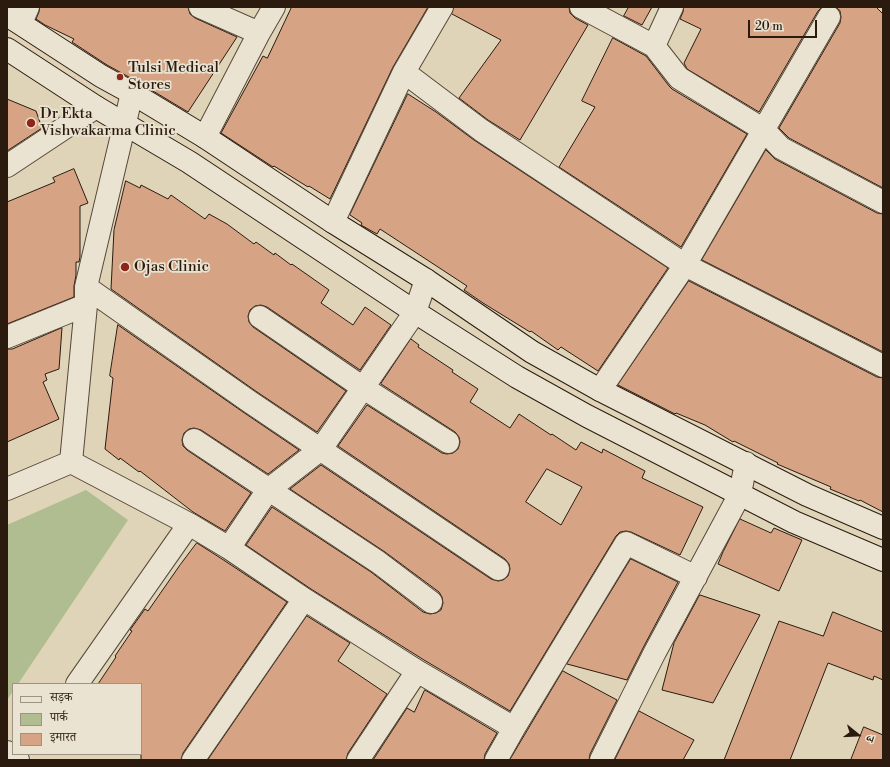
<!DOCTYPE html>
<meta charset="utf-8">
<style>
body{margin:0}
#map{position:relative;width:890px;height:767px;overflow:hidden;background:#dfd4b8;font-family:"Libre Bodoni","Noto Serif Devanagari",serif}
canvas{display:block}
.frame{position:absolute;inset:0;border:8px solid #2b1b0f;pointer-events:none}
.legend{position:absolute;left:12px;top:683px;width:130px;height:72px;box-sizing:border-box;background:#eae3d1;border:1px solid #9e9383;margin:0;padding:5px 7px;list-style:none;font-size:12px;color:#2b1b0f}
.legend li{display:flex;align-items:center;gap:8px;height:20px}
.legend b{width:20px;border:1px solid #9e9383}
.north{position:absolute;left:838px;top:715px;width:40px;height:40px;-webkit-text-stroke:3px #eae3d1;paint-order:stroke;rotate:108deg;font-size:11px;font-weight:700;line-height:16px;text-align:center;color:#2b1b0f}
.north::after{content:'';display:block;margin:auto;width:14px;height:18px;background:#2b1b0f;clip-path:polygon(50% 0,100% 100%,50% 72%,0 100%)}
.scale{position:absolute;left:748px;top:20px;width:69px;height:18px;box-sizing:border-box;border:2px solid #2b1b0f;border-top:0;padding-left:5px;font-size:12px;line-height:14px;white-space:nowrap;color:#2b1b0f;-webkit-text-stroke:3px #eae3d1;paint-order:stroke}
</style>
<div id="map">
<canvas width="890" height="767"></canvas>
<div class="frame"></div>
<ul class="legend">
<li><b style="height:5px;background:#eae3d1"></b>सड़क</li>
<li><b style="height:11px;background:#b0bd90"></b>पार्क</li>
<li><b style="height:11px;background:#d6a385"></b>इमारत</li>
</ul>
<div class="north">उ</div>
<div class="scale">20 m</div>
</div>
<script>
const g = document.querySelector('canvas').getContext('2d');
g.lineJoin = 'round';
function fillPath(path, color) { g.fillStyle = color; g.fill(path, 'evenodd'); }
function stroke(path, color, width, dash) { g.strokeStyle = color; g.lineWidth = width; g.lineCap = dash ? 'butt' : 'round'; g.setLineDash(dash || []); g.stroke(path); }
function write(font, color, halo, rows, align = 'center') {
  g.font = font + ' "Libre Bodoni",serif'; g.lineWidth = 3.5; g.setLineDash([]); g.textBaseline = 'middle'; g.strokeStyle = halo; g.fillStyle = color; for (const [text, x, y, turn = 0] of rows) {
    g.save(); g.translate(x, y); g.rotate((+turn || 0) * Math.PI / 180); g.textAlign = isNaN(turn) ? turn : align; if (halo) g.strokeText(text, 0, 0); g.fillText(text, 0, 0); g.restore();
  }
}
fillPath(new Path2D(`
 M86,490L128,520L18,684H13V691L7,700V525Z`), '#b0bd90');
const building = new Path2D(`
 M40,7H188L190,14L195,18L237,37L188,112L138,82L107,65L72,42L74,39L45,25L36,19L39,12Z
 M292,7H428L393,67L330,199L309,186L308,187L274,166L273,167L221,133L263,56L267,58Z
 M454,7H569L570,13L575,18L588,25L520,140L488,120L459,98L501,40L452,14Z
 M629,7H652L642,25L624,16Z
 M684,7H822L818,11L759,112L687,69L684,63L701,29L680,19L683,12Z
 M836,7H876L883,14V188L789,138L779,128L840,23L841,17L840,11Z
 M613,38L646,56L669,86L672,89L747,134L681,247L559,167L595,107L582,101Z
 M408,94L436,112L474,140L668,268L598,371L561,347L558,350L531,331L530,332L483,303L464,290L467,286L380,229L377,234L361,225L362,223L350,215Z
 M7,99L36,111L42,128L7,151Z
 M766,150L775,159L877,213L883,214V352L702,260Z
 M74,169L88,203L80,206V257L79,262H76V275L74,286V297L7,324V202L55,182L53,178Z
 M126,181L140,188L141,185L168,199L171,195L205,219L209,214L227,224L254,244L256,242L274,255L275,253L291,265L292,264L329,290L321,303L353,325L365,307L391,325L360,370L267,307L261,305L255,306L250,310L248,316L249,322L253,327L346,391L317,432L257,392L111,289L114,230Z
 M689,281L877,377L883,378V512L860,500L859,501L830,489L831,487L777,464L778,463L734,441L733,442L705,425L676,413L675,414L618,385Z
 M118,325L243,412L299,450L268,474L201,430L194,428L189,429L184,433L182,440L183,446L187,450L251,493L225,531L193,512L140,471L139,472L120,458L119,460L105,449L113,378L110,376Z
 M62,328L59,369L45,374L47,380L43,382L59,419L7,442V349H12Z
 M411,339L419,345L418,347L453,370L452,372L478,389L470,402L510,428L519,414L551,435L552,434L576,450L581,442L602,453L603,449L645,471L642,478L703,507L680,555L631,532L626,531L620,532L616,536L510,711L424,660L311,589L246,545L272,507L371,572L423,612L430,614L436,613L441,610L443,603L442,597L439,592L385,552L290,489L321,465L491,579L498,581L503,580L508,576L510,569L509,564L505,559L338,446L367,405L442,453L447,454L453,453L458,449L460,442L459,437L455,432L381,384ZM547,469L582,487L561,525L526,502Z
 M740,519L771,533L774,528L802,540L779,591L718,564L723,552Z
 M197,543L222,559L287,602L183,753L181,760H141V684H98L116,657L115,656L132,631L130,630L145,609L148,611L180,565Z
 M631,559L678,582L644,646L627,680L567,664Z
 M700,595L760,615L713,703L662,690L674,643Z
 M833,612L883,632V680L874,676L873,680L828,663L790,760H724L779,621L823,636Z
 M307,616L350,643L338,661L387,694L348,753L346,760H208Z
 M563,671L617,700L590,754L589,760H510Z
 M425,690L497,733L485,754L484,760H373L407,708L414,712Z
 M639,711L694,740L683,760H615Z
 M864,727L883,735V760H851Z`);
fillPath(building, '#d6a385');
stroke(building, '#2b1b0f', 1);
const street = new Path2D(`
 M200,7L259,33
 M581,7L654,46L679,78L764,130L781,148L883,202
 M21,23L28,7
 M654,46L672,7
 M404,72L481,130L685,265L883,366
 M205,137L259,33L274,7
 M7,166L96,107
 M333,222L404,72L442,7
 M86,287L250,402L498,569
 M260,317L362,387L448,442
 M7,337L86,305
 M600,390L685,265L829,17
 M194,440L378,562L431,602
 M71,462L86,305V287L132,93
 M7,489L71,462L189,524L229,548L304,599L417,671L514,728
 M229,548L268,490L321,449L415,312L426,280
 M77,684L189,524
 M7,752L18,760
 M193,760L304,599
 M358,760L417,671
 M496,760L514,728L626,543L696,577
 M601,760L655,652L740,494L746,463`);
const secondary = new Path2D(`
 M7,15L101,76L132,93L205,137L333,222L426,280L532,352L600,390L807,495L883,528
 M7,49L96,107L189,162L415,312L517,377L587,416L794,522L883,560`);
stroke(street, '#584939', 24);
stroke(secondary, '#2b1b0f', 24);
stroke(street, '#eae3d1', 22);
stroke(secondary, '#eae3d1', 22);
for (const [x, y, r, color] of [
 [120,77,4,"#8f2418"],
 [31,123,5,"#8f2418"],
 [125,267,5,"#8f2418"]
]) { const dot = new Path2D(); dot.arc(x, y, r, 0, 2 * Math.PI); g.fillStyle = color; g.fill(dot); stroke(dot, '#eae3d1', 1.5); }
write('15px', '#2b1b0f', '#eae3d1', [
 ["Tulsi Medical",128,68],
 ["Stores",128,85],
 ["Dr Ekta",40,114],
 ["Vishwakarma Clinic",40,131],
 ["Ojas Clinic",134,267]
], 'left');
</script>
